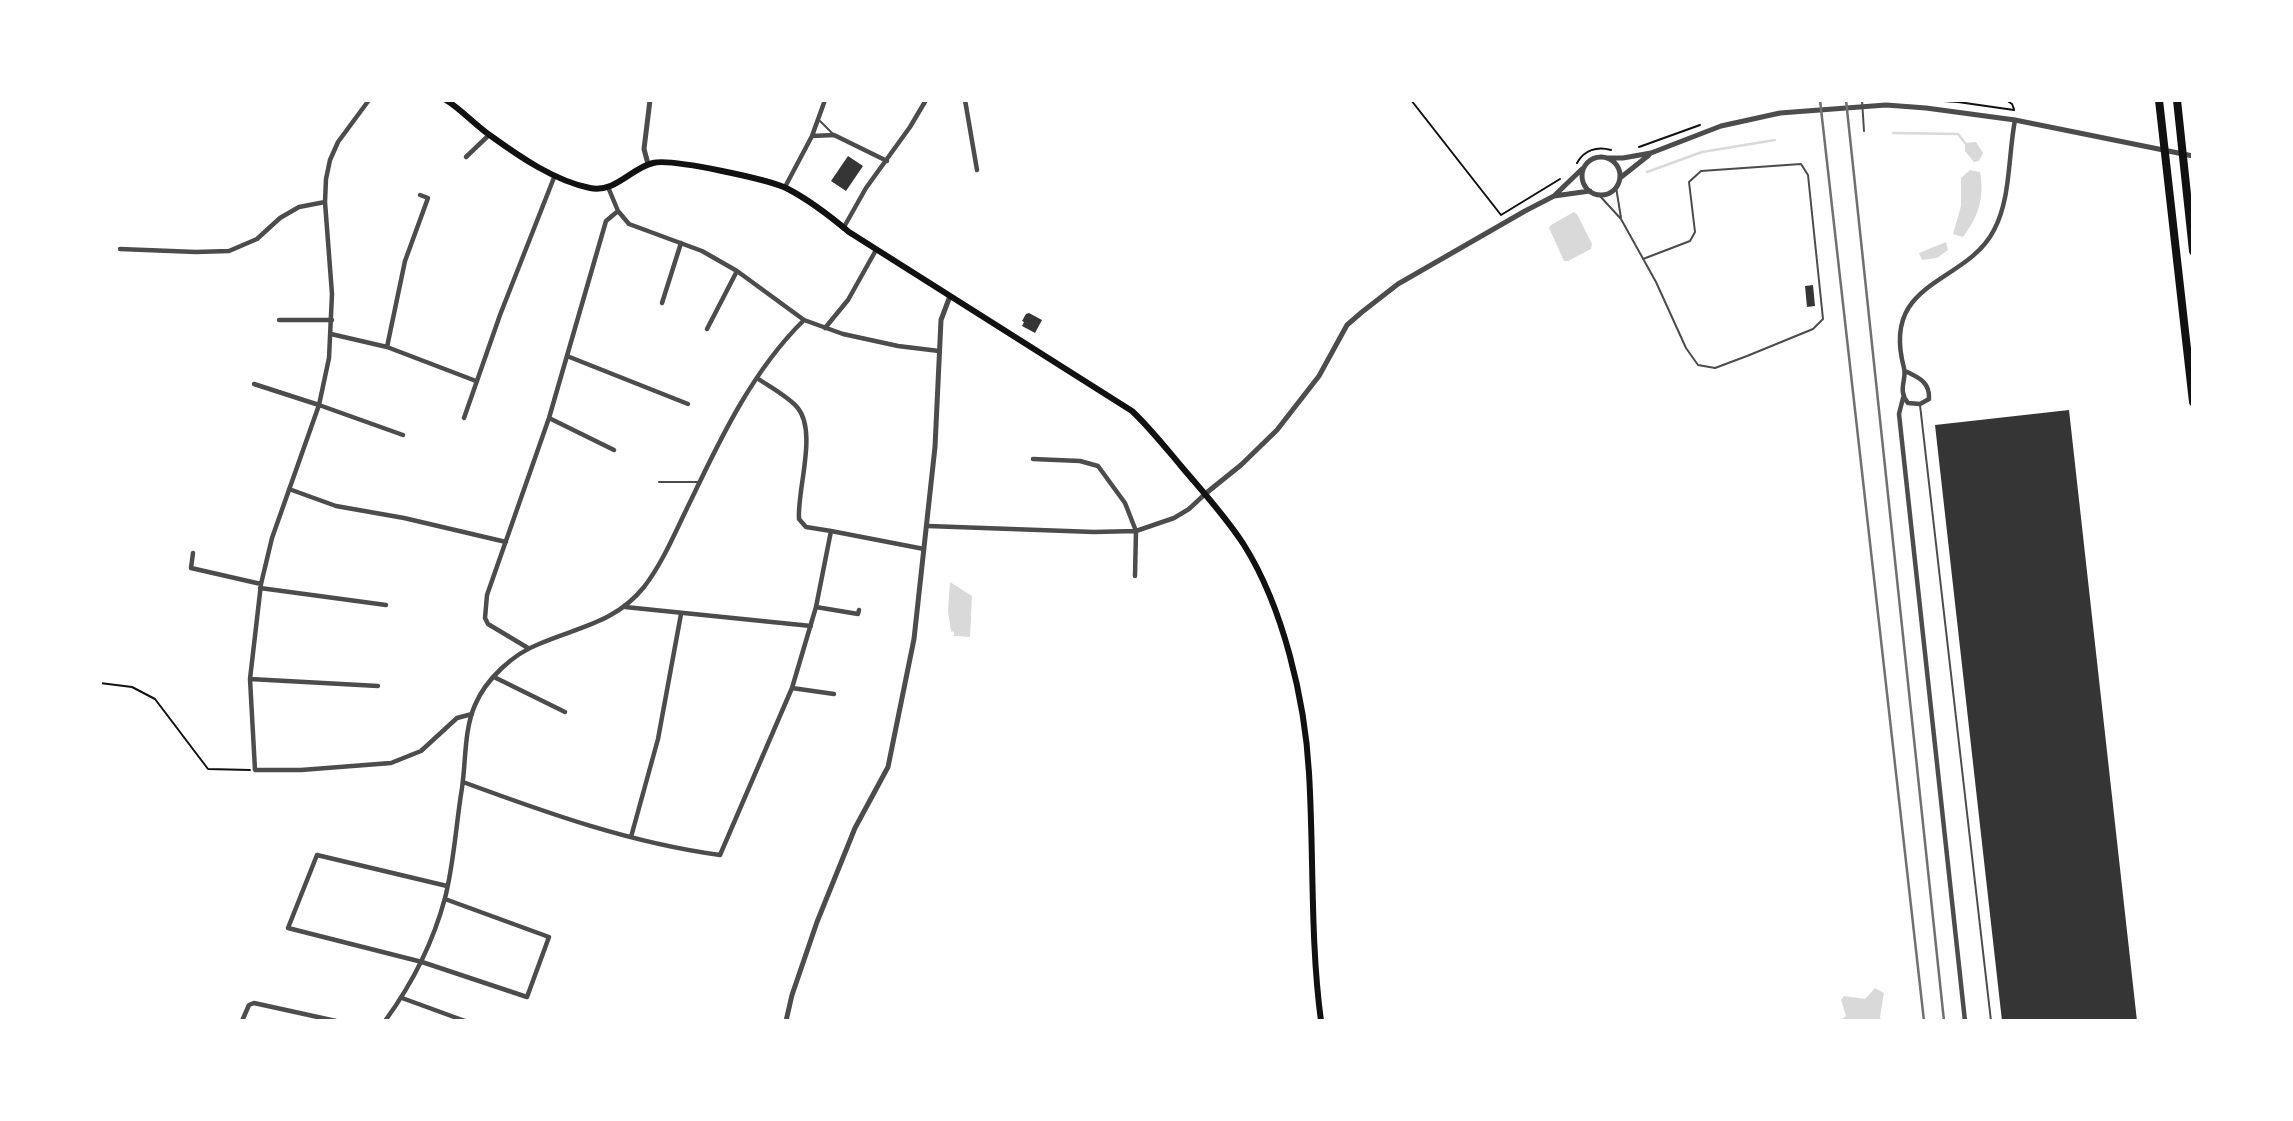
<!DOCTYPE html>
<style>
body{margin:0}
#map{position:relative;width:2293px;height:1121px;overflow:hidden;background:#fff;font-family:Karla,sans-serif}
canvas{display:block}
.frame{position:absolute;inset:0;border:102px solid #fff;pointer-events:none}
</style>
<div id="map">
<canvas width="2293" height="1121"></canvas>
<div class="frame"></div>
</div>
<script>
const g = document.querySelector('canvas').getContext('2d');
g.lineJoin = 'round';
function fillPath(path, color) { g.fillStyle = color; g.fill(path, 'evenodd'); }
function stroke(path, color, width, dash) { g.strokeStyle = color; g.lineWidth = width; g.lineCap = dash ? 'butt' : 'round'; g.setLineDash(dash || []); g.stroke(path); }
fillPath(new Path2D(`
 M1976,142L1983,153L1979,161L1974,162L1965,151V143Z
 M1970,170L1980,172C1985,198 1978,217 1963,237L1953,234L1961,206V178Z
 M1574,212L1577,214L1592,244L1591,249L1568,261H1564L1549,228L1551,225Z
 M1946,242L1948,250L1937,258L1922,260L1919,253Z
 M950,582L972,596L970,637L954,636V632L951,631L948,611Z
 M1875,988L1884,993L1880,1017L1882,1021H1839L1846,1016L1841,1000L1844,996L1865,999Z`), '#d9d9d9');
stroke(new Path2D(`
 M1893,133L1958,134L1965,143
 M1647,172L1702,152L1775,140`), '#d9d9d9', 2.5);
fillPath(new Path2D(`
 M848,156L863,166L846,191L831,181Z
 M1813,285L1815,306L1807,307L1805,286Z
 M1029,313L1042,320L1035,333L1022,326L1024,322L1022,321L1026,314Z
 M2069,410L2137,1021H2002L1935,425Z`), '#353535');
stroke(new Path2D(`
 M1411,100L1501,215L1560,179
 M1928,100L1958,102L2014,110
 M2006,100L2012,104L2014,109
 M1639,147L1700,125
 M1577,163C1584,150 1597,146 1611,150
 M100,683L132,687L155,699L208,769L250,770`), '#111', 2);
stroke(new Path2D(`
 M1862,100L1864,131
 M820,121L834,135
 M1616,187L1621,218
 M1599,195L1621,219L1656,282L1686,348L1698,365L1715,368L1747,356L1813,329L1823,319L1808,175L1801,164L1701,171L1689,182L1695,232L1690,241L1643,259
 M1920,405L1991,1021
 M659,482H698`), '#4c4c4c', 2);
stroke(new Path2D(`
 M369,100L338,142L330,160L326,179L325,202L332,294L329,358L319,405L272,538L261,584L250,679L255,770H301L391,763L421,751L457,718L472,714
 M965,100L977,170
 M812,136L834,135L887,161
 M466,157L489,135
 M608,187L618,211L629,224L702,251L737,271L804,320L843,334L898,346L939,351
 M785,187L812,136L825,100
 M844,227L866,188L910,127L926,100
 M120,249L196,252L229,251L257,239L280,218L299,207L325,202
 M662,303L681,243
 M279,320H332
 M825,328L848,300L876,250
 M707,329L737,271
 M331,334L387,347L476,381
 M387,347L405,261L428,198L420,195
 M567,356L688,404
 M1905,371C1918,377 1930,382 1929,399L1920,404L1908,403C1897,390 1907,380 1904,368C1880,279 1966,285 1994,230C2011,198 2008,156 2015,120
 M757,378C770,387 787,396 797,407C818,431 797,489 799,519L806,527L831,531
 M254,384L319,405L403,435
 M1903,398L1899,414L1965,1021
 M464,418L500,315L555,175
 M549,418L614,450
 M1033,459L1080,461L1098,466L1125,503L1136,531L1135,576
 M289,489L336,506L404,518L506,542
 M928,526L1094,532L1136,531L1174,518L1189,509L1205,494
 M193,553L191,568L261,584
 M260,588L386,605
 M625,607L811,626
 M816,607L858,614L859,610
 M528,648L488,624L485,618L487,595L549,418L606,221L618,211
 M494,677L565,712
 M250,679L378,686
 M792,688L834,694
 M463,782C547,813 631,843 720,855L792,688L816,607L831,531L924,549
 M631,837L658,739L681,614
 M445,899L549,937L527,997L422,962L288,928L317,855L447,886
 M402,998L465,1021
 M242,1021L249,1005L254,1003L336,1021
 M385,1021C412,984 433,943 445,898C454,863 456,824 462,788C466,761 464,730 475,705C486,679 513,654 539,644C578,627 615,623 644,587C664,561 677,528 692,498C722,435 754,369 804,320`), '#4c4c4c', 4.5);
stroke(new Path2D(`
 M1582 176a19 19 0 1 1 38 0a19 19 0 1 1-38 0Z
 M1607,158H1623L1651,153L1721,126L1780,113L1886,105L1926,108L2015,120L2193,156
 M648,164L644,149L650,100
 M1620,178L1649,155
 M1554,196L1582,169
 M1205,494L1241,465L1277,430L1319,376L1347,325L1362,312L1398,284L1525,211L1554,196L1590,191
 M786,1021L792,995L817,922L855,828L888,767L914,639L935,447L941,320L950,296`), '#4c4c4c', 5);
stroke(new Path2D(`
 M446,100C462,110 475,125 491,136C520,157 555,181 590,188C616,193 631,168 653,163C671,158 771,180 788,189C811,201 830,216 849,232L1132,411C1150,428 1165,447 1181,466C1203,492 1226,517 1244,545C1283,607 1305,700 1309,773C1314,856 1310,939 1321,1021`), '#111', 6);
stroke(new Path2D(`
 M2159,100L2193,402
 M2177,100L2193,251`), '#111', 8);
stroke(new Path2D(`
 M1820,100L1924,1021
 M1846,100L1944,1021`), '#707070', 2.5);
</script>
